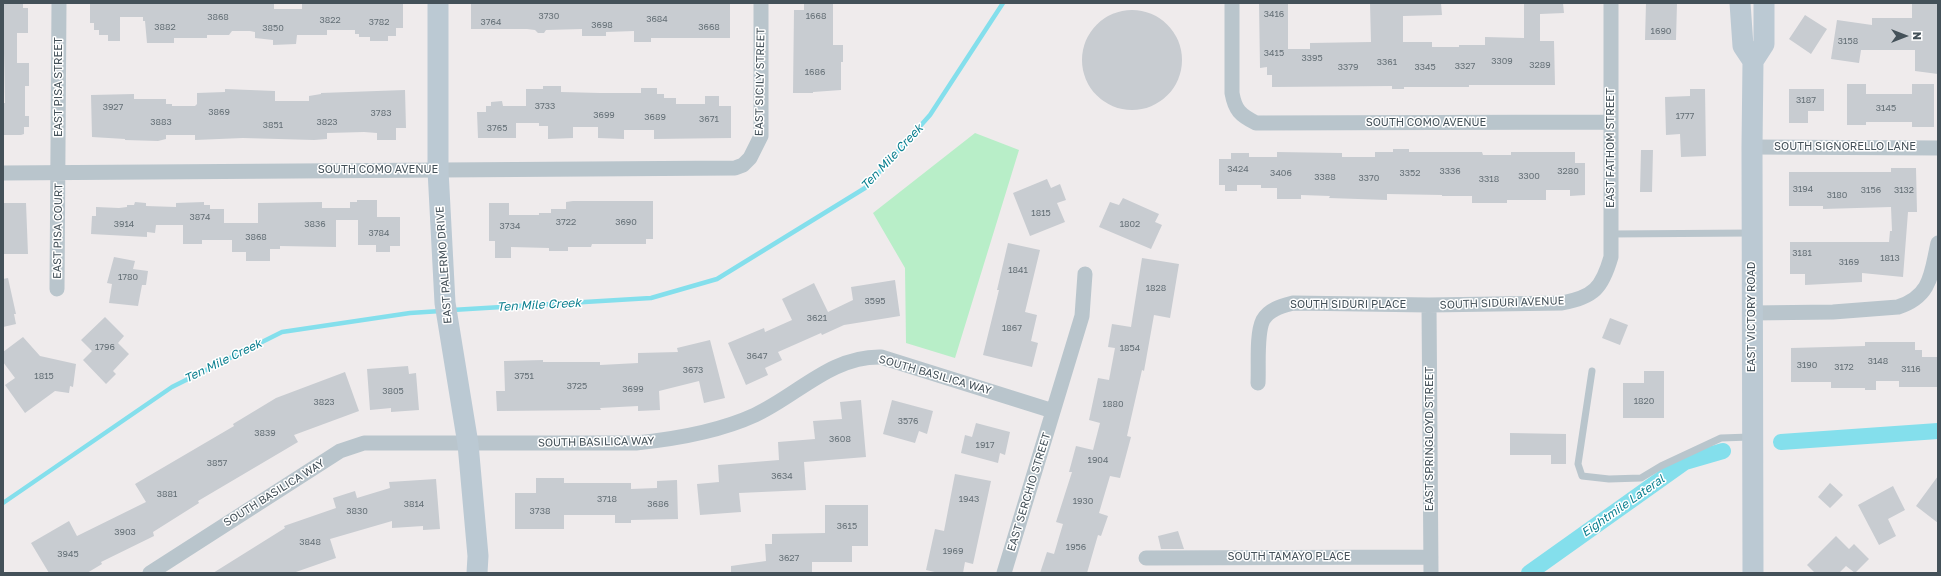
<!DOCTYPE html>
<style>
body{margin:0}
#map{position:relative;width:1941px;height:576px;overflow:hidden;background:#efebec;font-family:"Golos Text",sans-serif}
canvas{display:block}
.frame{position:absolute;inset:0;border:4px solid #445159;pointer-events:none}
.north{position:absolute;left:1885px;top:16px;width:40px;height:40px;-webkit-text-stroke:3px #fff;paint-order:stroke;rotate:90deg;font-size:11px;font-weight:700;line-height:16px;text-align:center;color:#445159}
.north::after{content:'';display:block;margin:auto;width:14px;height:18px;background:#445159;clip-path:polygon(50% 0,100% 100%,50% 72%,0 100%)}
</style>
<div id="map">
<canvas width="1941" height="576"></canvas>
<div class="frame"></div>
<div class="north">N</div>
</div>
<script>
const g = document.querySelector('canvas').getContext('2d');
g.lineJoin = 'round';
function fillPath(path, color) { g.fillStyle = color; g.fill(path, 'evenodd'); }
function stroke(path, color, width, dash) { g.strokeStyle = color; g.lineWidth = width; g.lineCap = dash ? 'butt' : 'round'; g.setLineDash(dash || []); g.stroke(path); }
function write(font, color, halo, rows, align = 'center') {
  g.font = font + ' "Golos Text",sans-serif'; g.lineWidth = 3; g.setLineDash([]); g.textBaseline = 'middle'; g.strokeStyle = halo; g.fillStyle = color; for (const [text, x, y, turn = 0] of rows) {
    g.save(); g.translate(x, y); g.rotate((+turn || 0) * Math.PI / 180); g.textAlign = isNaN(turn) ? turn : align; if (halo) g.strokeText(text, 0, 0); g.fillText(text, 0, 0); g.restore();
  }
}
fillPath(new Path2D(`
 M975,133L1019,150L955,358L906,343L905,268L873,213Z`), '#b8eec8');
stroke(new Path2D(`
 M452,310L651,298L717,279L865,188L930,115L1003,3
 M3,503L172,387L282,332L410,313L441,311`), '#84dfec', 4.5);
stroke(new Path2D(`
 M1781,442L1938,431
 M1529,573L1685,462L1723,451`), '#84dfec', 16);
fillPath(new Path2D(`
 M3,3H23V8H28V33H17V63H29V86H25V116H29V127H24V134L21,135H3V103H5Z
 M98,3H274V9H302V3H403V28H396V36H388V41H370V37H359V34H355V30H327V35H297L296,44L273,45V40L255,38V32L250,31H232L229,35H207V38H174V43H147L145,21H143V17H120V41H108V35H99V30H94V23H90V4Z
 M471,3H730V38H651V42H634V31L606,32V36H582V29L546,30L544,33H538L535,30L527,29H471Z
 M804,3H833V45H843V62H841V90L813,92V93H793L794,10H804Z
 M1259,3H1288V49H1310V43L1371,42L1370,3H1441L1442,15L1403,16V42H1432V47H1459V45H1485V37L1524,38V3H1563L1564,13L1540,14V41H1554L1555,85H1469V87H1404V89H1392V86L1272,87V75H1267V67L1260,68Z
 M1646,3H1677L1676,40H1645Z
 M1912,3H1938V74L1915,71V50H1861L1859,63L1831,59L1837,20L1872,25V18H1912Z
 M1082 60a50 50 0 1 1 100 0a50 50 0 1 1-100 0Z
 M1805,15L1827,29L1811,54L1789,39Z
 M1847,84H1866V94H1912V84H1934V127H1912V122H1866V125H1847Z
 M543,86H561V92L600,93H641V88H657V94H664V98H676V104H705V96H719V106H731V138L654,139V130H624V139L598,138V127H573V138L548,139V126H539V123H516V138H478L477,112H486V106H491V102L502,101L503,106H526V89H543Z
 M225,89L275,91V101H309V96L321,94V93L405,90L406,128H396V140H377V133L364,132L327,133V139L314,140L243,138L195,140V135H166V139L158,141L125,140V139L92,137L91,95L134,94V99H166V104H172V106H195L197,104V93L225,92Z
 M1690,89H1705L1706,156L1681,157L1680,134L1666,135L1665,97L1690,96Z
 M1789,89H1824V111H1808V123H1789Z
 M1393,149H1409V152H1482L1483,155H1511V152H1575V163H1585V195L1570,196V190H1546V200H1507V203H1472V196H1442V195L1387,194V200L1329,198L1330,196L1301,195V199H1277V188H1261V185H1237V191H1225V185H1219V159H1231V153H1249V157H1277V152L1342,153V157H1375V152H1393Z
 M1641,150H1653L1652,192H1640Z
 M1891,168H1916L1917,212H1908L1903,277L1862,273V282L1805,285V274H1790V242H1889L1890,231H1892L1891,207L1823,209V206H1789V172H1891Z
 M1047,179L1051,188L1060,184L1066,200L1057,203L1065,222L1030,236L1013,193Z
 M1123,198L1159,214L1155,222L1162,225L1151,249L1099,227L1110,202L1119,205Z
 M357,200H377V217H400V246H390V252H376V245H358V220H336V247L280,246V249H270V261H246V252H232V240H202V244H183V225H156L155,233L147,232V237L91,234L92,216H96V207L119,208L127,207V205H134L135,202L146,203V206L176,207V203L204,202V205H210V209H224V223H258V203L322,202V208H350V202H357Z
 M573,201H653V239H646V244H592L591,247H568V251H549V248L511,247V258H495V241H489V203H509V215H539V213H551V209H566V202Z
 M3,203H26L28,254H3Z
 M1008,243L1040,250L1025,312L1037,315L1031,341L1038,343L1032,367L983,355L999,290H997Z
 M114,257L135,261L133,269L148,271L146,285H142L138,306L109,303L112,284L107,283Z
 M1142,258L1179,264L1170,318L1154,315L1144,371L1142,370L1127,436L1131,437L1120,478L1110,476L1099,513L1108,516L1101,536L1098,535L1087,573H1040L1047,552L1054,554L1063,524L1056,522L1072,472H1069L1076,446L1093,450L1100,423L1089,420L1098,378L1109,380L1115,348L1108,347L1112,324L1131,327Z
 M8,278L16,314H14L16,324L3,327V279Z
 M895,280L900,316L844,325L822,335L821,333L778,352L782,360L765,368L768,375L746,385L728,343L764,328L765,332L792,320L782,299L814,283L828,312L853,300L851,287Z
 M105,317L124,336L118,343L129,354L113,371L116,374L106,384L83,360L92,351L81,340Z
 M1610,318L1628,325L1620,345L1602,338Z
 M23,337L40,356L76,364L73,387L70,386L69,393L55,391L25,413L5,385L15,378L3,362V352Z
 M710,340L725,398L704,403L699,381L659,391L660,410L638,411V406L600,408L601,410L497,411L496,391H505L504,361L543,360V362H600V365L638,363V353L678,352L677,348Z
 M1865,342H1915V350H1922V357H1938V387H1899V381H1876V390H1865V388H1831V382H1791V348L1865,346Z
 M408,366L409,374L416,373L419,410L391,412V408L370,410L367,369Z
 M1644,371H1664V418H1623V383H1644Z
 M345,372L359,411L294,435L298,442L198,501L199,503L153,532L154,536L101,562L102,564L87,573H49L31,543L69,521L77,536L146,502L135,484L234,426L233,424L276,398Z
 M861,400L866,457L804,462L806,490L739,493L741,512L700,515L697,484L719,482L718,465L779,460L778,442L815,439L813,421L842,419L840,402Z
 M892,400L933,411L927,434L919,431L915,443L883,434Z
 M976,423L1010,432L1005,455L1000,453L998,463L961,453L965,435L972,437Z
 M1510,433L1566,434V464H1551V455H1510Z
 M955,474L991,481L973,564L965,562L963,573H939L926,570L935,529L944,531Z
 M1938,476V523L1916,506Z
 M536,478H564V483H631V489L657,488V481L677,480L678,519L631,520V523H615V515H564V529H515V493H536Z
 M436,479L440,529L423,530V526L392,528V521L330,539L336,558L293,573H213L285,528L284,526L336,508L333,498L355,491L357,498L390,488L389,482Z
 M1830,483L1843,495L1830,508L1818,497Z
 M1893,486L1905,510L1888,519L1896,536L1879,545L1858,505Z
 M825,505H868V546H852V562H812V573H731V566L766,561L765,544H772V534L825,533Z
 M1178,531L1184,549H1161L1158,536Z
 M1836,536L1849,549L1854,544L1869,559L1855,573L1846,566L1839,573H1815L1807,565Z`), '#c8ccd1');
stroke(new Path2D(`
 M1611,234L1751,233
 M1592,371L1578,464L1582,476L1609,479L1641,478L1661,466L1721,438L1750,437`), '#b9c5cc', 7);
stroke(new Path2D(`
 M1232,3V93C1235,110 1240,115 1256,123L1611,122
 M1752,147L1938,148
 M3,173L735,168L743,165L750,158L761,136V3
 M57,289L59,3
 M1429,305L1431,573
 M1752,313L1833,312L1898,307C1932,296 1931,273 1938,243
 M1258,383C1259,366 1256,334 1263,320C1269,309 1282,306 1293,303L1429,305L1562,303C1594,297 1602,288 1611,257V3
 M1146,558L1431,557
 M150,573L340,451L364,443H636C676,439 718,432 755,415C798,395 831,356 881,357L1053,411
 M1004,573L1082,316L1085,274`), '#b9c5cc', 15);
stroke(new Path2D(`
 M438,3V170L445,303L468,444L478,556L477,573
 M1740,3L1743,46L1753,61
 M1753,573L1752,147L1753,61L1764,44V3`), '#bbc9d3', 21);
write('9px', '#657077', null, [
 ["3416",1274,14],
 ["3730",549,16],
 ["1668",816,16],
 ["3868",218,17],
 ["3684",657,19],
 ["3822",330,20],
 ["3782",379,22],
 ["3764",491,22],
 ["3698",602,25],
 ["3882",165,27],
 ["3668",709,27],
 ["3850",273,28],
 ["1690",1661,31],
 ["3158",1848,41],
 ["3415",1274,53],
 ["3395",1312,58],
 ["3309",1502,61],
 ["3361",1387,62],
 ["3289",1540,65],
 ["3327",1465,66],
 ["3379",1348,67],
 ["3345",1425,67],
 ["1686",815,72],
 ["3187",1806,100],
 ["3733",545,106],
 ["3927",113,107],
 ["3145",1886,108],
 ["3869",219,112],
 ["3783",381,113],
 ["3699",604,115],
 ["1777",1685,116],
 ["3689",655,117],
 ["3671",709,119],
 ["3883",161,122],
 ["3823",327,122],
 ["3851",273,125],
 ["3765",497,128],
 ["3424",1238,169],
 ["3336",1450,171],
 ["3280",1568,171],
 ["3406",1281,173],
 ["3352",1410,173],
 ["3300",1529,176],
 ["3388",1325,177],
 ["3370",1369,178],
 ["3318",1489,179],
 ["3194",1803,189],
 ["3156",1871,190],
 ["3132",1904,190],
 ["3180",1837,195],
 ["1815",1041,213],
 ["3874",200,217],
 ["3722",566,222],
 ["3690",626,222],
 ["3914",124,224],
 ["3836",315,224],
 ["1802",1130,224],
 ["3734",510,226],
 ["3784",379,233],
 ["3868",256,237],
 ["3181",1802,253],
 ["1813",1890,258],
 ["3169",1849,262],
 ["1841",1018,270],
 ["1780",128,277],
 ["1828",1156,288],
 ["3595",875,301],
 ["3621",817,318],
 ["1867",1012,328],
 ["1796",105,347],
 ["1854",1130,348],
 ["3647",757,356],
 ["3148",1878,361],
 ["3190",1807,365],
 ["3172",1844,367],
 ["3116",1911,369],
 ["3673",693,370],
 ["1815",44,376],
 ["3751",524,376],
 ["3725",577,386],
 ["3699",633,389],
 ["3805",393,391],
 ["1820",1644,401],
 ["3823",324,402],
 ["1880",1113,404],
 ["3576",908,421],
 ["3839",265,433],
 ["3608",840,439],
 ["1917",985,445],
 ["1904",1098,460],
 ["3857",217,463],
 ["3634",782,476],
 ["3881",167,494],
 ["3718",607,499],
 ["1943",969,499],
 ["1930",1083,501],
 ["3814",414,504],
 ["3686",658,504],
 ["3830",357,511],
 ["3738",540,511],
 ["3615",847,526],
 ["3903",125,532],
 ["3848",310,542],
 ["1956",1076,547],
 ["1969",953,551],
 ["3945",68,554],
 ["3627",789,558]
]);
write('11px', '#445159', '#fff', [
 ["EAST SICILY STREET",760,82,-89],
 ["EAST PISA STREET",59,87,-90],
 ["SOUTH COMO AVENUE",1426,123],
 ["SOUTH SIGNORELLO LANE",1845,147],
 ["EAST FATHOM STREET",1611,148,-90],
 ["SOUTH COMO AVENUE",378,170],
 ["EAST PISA COURT",58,231,-89],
 ["EAST PALERMO DRIVE",444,265,-94],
 ["SOUTH SIDURI AVENUE",1502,303,-2],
 ["SOUTH SIDURI PLACE",1348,305],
 ["EAST VICTORY ROAD",1752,317,-90],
 ["SOUTH BASILICA WAY",935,375,16],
 ["EAST SPRINGLOYD STREET",1430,439,-90],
 ["SOUTH BASILICA WAY",596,442,-1],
 ["EAST SERCHIO STREET",1029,492,-73],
 ["SOUTH BASILICA WAY",274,493,-32],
 ["SOUTH TAMAYO PLACE",1289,557]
]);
write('italic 12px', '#0b7f8f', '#fff', [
 ["Ten Mile Creek",892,157,-47],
 ["Ten Mile Creek",539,305,-3],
 ["Ten Mile Creek",223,361,-26],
 ["Eightmile Lateral",1623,506,-35]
]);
</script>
